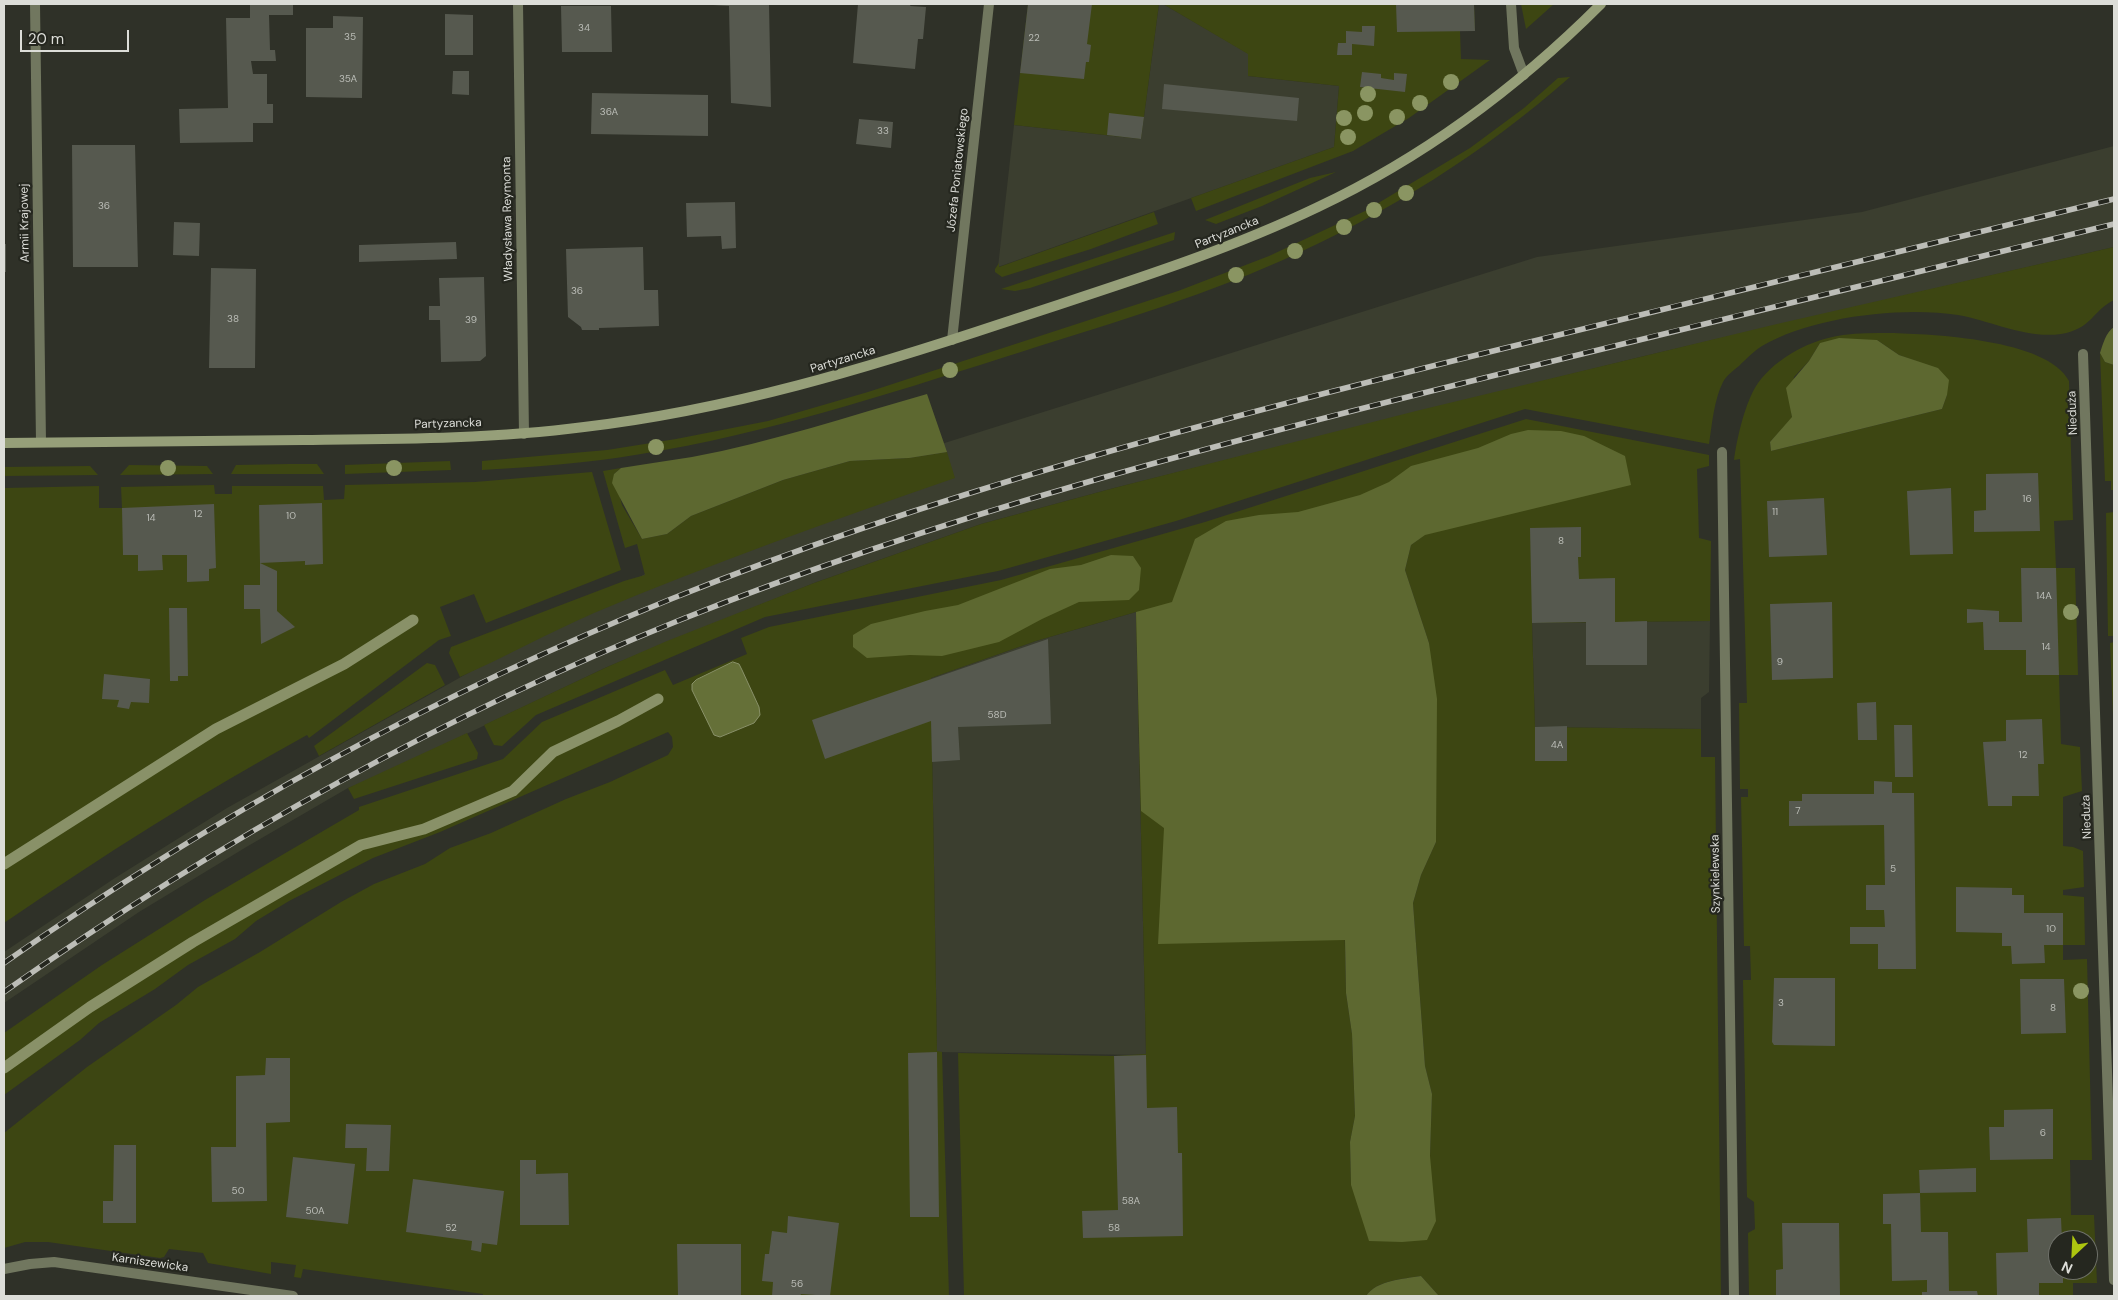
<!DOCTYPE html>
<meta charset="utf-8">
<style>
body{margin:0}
#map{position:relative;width:2118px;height:1300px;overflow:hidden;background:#2f3128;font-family:"DM Sans",sans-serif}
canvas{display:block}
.frame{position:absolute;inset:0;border:5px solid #dcddd8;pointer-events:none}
.north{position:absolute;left:2048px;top:1230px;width:50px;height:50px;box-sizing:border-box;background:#25271f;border:1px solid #6e7069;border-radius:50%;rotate:205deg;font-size:14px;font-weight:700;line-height:20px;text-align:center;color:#dcddd8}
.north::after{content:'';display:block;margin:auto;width:18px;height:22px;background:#adc60f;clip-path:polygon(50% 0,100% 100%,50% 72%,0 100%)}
.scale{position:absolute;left:20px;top:30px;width:109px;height:22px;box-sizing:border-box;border:2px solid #dcddd8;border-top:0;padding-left:6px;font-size:15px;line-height:18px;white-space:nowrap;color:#dcddd8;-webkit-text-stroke:4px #25271f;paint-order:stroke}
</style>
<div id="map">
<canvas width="2118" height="1300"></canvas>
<div class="frame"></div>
<div class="north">N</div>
<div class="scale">20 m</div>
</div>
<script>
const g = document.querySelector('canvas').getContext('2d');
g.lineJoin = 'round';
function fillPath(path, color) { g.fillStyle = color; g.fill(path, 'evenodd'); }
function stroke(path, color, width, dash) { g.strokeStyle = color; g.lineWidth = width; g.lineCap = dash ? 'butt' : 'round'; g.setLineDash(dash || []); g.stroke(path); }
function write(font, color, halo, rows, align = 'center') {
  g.font = font + ' "DM Sans",sans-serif'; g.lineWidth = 4.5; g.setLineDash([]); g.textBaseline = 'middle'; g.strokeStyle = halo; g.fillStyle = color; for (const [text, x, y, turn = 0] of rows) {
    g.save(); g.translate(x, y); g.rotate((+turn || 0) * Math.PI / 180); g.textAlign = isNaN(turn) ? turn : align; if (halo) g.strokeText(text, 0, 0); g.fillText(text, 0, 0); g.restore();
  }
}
fillPath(new Path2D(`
 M1159,4H1163L1249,54L1248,76L1339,86L1334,147L998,267L1014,125L1141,139Z
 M2114,146V247L1640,357L1114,488L981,524L814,583L607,667L372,779L348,788L248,846L139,912L4,1003V952L115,878L227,808L645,574L935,446L1537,257L1862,212Z
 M1136,612L1146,1055L937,1052L931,678L1036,641Z
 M1710,621L1709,692L1701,698V729L1535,727L1532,623Z`), '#3b3e2f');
fillPath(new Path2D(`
 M1028,4H1159L1141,139L1014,125Z
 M1163,4H1474L1475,31H1460L1461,59L1490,60L1409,118L1353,151L1196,211L1191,198L1334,147L1339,86L1248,76V54Z
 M1521,4H1554L1526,29Z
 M1570,77C1484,153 1388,213 1283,260C1193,300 1099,327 1005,357C885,395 765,434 641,454C588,463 535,467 482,470V461L607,450L676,439L768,421L868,392L1178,291L1269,256L1365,211L1470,148L1524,108L1558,78Z
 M1336,172L1262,206L1216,224L1205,220L1310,178Z
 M1154,212L1158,224L1091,249L1002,277L995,272V269L999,263V267Z
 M1175,232L1174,240L1030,288L1015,291L1001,289Z
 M2114,247V300C2093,310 2092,329 2061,334C2027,339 1991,321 1958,315C1901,306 1811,317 1762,346C1754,351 1746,359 1739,366C1734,370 1726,376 1723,382C1714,400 1712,424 1709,444L1525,409L1176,521L998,571L765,617L536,715L502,746L494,745L484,725L607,667L667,641L814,583L981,524L1114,488L1416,411L1777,324Z
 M1890,333C1931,334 2048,339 2069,381L2073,520L2054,521L2056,568H2075L2078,675H2059L2061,744L2080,747L2082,791L2063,797V846L2073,847L2083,851L2084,887L2063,890V895L2084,897L2085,945H2063V960L2087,959L2092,1160H2070L2071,1215H2094L2097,1283H2073V1296H1749L1748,1233L1755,1229L1754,1202L1747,1197L1743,980H1751L1750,946H1744L1741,797H1748V789H1740L1739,703H1747L1740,459L1734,460C1737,438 1745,402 1758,383C1777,357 1812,339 1843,335C1859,333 1874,333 1890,333ZM1877,340L1899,355L1918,362L1947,395L1942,409L1771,451L1770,442L1792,418L1791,406L1794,377L1809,361L1820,343ZM2058,1240H2088V1270H2058Z
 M2100,353L2105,362L2114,365V490H2111V481H2105Z
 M1526,419L1709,455V466L1697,469L1699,538L1711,541L1710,621L1532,623L1535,727L1701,729V757H1715L1721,1296H1439L1421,1276C1402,1279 1377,1280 1366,1296H964L958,1053L1114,1056L1146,1054L1136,612L1036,641L931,678L937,1051L942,1052L949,1296H483V1294L303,1269L301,1278L294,1277L296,1265L271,1262V1274L208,1263L203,1253L169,1249L164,1257L160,1258L48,1242H25L4,1248V1133L87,1067L176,1005L198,987L260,952L341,902L374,884L425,864L450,848L491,833L566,799L610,782L668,755L673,747L672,737L668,732L440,832L373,858L289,901L256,921L235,939L188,965L155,989L99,1023L80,1040L4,1095V1033L102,965L205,900L359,810V807L503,759L542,722L665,670L673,685L747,654L741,638L769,627L1001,580L1205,522ZM1423,536L1411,545L1405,570L1429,643L1436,842L1421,875L1413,903L1425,1066L1432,1094L1430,1156L1358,1201L1351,1185L1350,1142L1355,1116L1352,1034L1346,993L1336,557ZM739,664L759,707L754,723L720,737L714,735Z
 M947,452L955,478C834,520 712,563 594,613C548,633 505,657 460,677L449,653L451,647L624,581L645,575L637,544L625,548L603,471L621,468L614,474L622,505L642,539L667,534L691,516L783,480L850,461L909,458Z
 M450,461L451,470L345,474V465Z
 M290,464H317L324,474H231L236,465Z
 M129,465L207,466L213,474L120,475Z
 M90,466L98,475L4,476V467Z
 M592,472L621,570L486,623L474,594L440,607L451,636L439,640L309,738L307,735C203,792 102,856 4,923V488L99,486V508H122L121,487L214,485L215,494H232V486H323L324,500L344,499L345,485L475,482Z
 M2114,512V636H2108L2106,513Z
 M2114,642V741L2110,643Z
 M427,663L435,665L445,685L319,756L314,746Z
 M467,733L478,753L477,759L354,799L348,788Z`), '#3d4612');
fillPath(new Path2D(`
 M2114,327V365L2105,362L2100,353C2103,344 2106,332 2114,327Z
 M1839,338L1877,340L1899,355L1938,368L1949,380L1947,395L1942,409L1771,451L1770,442L1792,417L1786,388L1809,361L1820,343Z
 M927,394L947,452L909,458L850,461L783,480L691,516L667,534L642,539L612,483L614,474L621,468C644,464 668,461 692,457C772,442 849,416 927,394Z
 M1528,430L1561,431L1584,436L1625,456L1631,485L1425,535L1411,545L1405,570L1429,643L1437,699L1436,842L1421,875L1413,903L1425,1066L1432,1094L1430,1156L1436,1221L1427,1240L1402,1242L1369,1241L1351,1185L1350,1142L1355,1116L1352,1034L1346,993L1345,940L1158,944L1164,828L1141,811L1136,612L1172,602L1195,539L1226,521L1259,515L1298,512L1360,495L1389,482L1411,466L1478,448L1511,434Z
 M1111,555L1133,556L1141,568L1139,590L1129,600L1079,602L1042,619L999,642L942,656L910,655L867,658L853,647V635L871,624L925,611L958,605L1050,569L1081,565Z
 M1421,1276L1439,1296H1366C1377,1280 1403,1279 1421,1276Z`), '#5d6830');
const water = new Path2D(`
 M733,662L739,664L742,670L759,707L760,715L754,723L720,737L714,735L692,690V684L696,680Z`);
fillPath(water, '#657038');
stroke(water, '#899168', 1);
stroke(new Path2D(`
 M4,864L216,729L344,664L413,620
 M4,1068L90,1007L193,942L361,845L424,829L513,791L553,752L618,721L658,699`), '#899168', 11);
fillPath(new Path2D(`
 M250,4H293V15H269L270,50H275L276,61H251L253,74H267V104H273V123H253V142L180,143L179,109L228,108L226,18H250Z
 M713,4H769L771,107L731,103L729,6L713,5Z
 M858,4H911L910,6L926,7L923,39H918L915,69L853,63Z
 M1028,4H1092L1087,44L1091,45L1089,62H1086L1084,79L1020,73Z
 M1396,4H1474L1475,31L1397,32Z
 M561,6H611L612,52H562Z
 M445,14L473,15V55H445Z
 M333,16L363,17L362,98L306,97V28H333Z
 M1362,26H1375L1374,46L1352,44V55H1337L1338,43H1346V31L1362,32Z
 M453,71H469V95L452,94Z
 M1362,72L1381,74V78L1394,80V73L1407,74L1405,92L1360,87Z
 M1164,84L1299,98L1297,121L1162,109Z
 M592,93L708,95V136L591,134Z
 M1109,113L1144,117L1141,139L1107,135Z
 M859,119L893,122L891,148L856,144Z
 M72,145H135L138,267H73Z
 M735,202L736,248L722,249L721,236L687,237L686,203Z
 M174,222L200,223L199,256L173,255Z
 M456,242L457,259L359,262V245Z
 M4,244H6V272H4Z
 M643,247L644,290H658L659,326L599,328V330H582L581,327L568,317L566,249Z
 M211,268L256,269L255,368H209Z
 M484,277L486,356L480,361L441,362L440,320H429V306H440L439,278Z
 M2038,473L2040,531L1974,532V511L1986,510V474Z
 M1951,488L1953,554L1910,555L1907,491Z
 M1824,498L1827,555L1769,557L1767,501Z
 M322,503L323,564L305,565V561L260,563L259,505Z
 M214,504L216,568L209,569V581L187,582V555H162L163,570L138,571V555H123L122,508Z
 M1581,527V557H1578L1579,579L1615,578V622L1647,621V665H1586V622L1532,623L1530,528Z
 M260,563L277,571V611L295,627L261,644L260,609H244V585H260Z
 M2021,568H2056L2059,675H2026V650H1984L1983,622L1967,623V609L1999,611V622H2022Z
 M1832,602L1833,678L1772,680L1770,604Z
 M169,608H187L188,676H178V681H170Z
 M1048,639L1051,724L958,727L960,760L932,762L931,721L825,759L812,720Z
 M104,674L150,679L149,703L131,702L129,709L117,707L119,700L102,699Z
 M1876,702L1877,740H1858L1857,703Z
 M2042,719L2044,764H2038L2039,796H2012V806H1988L1983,742L2006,741V720Z
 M1894,725H1912L1913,777H1895Z
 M1567,726V761H1535V727Z
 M1874,781L1892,782V793H1914L1916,969H1878V944H1850V927H1885L1884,910H1866V885H1885L1884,825L1789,826V801H1802V794H1874Z
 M1956,887L2012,888V895H2024V913H2063V945H2044L2045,963L2012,964L2011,946H2002V933L1956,932Z
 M1774,978H1835V1046L1774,1045L1772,1042Z
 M2020,979H2064L2066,1033L2021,1034Z
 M937,1052L939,1217H910L908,1053Z
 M1146,1055L1147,1108L1177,1107L1178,1153H1182L1183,1236L1083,1238L1082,1211L1118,1210L1114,1056Z
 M266,1058H290V1122L266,1123L267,1201L212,1202L211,1147H236V1076L265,1075Z
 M2053,1109V1159L1990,1160L1989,1127H2004V1110Z
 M346,1124L391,1125L389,1171H366L367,1148H345Z
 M114,1145H136V1223H103V1201H113Z
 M293,1157L355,1164L348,1224L286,1217Z
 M520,1160H536V1174L568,1173L569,1225H520Z
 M1976,1168V1192L1920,1193L1921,1232H1948L1949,1291H1977L1978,1296H1922V1292H1927V1280L1892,1281L1891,1224H1883V1194L1920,1193L1919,1170Z
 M413,1179L504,1191L497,1245L482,1243L481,1252L471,1250L472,1241L406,1232Z
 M788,1216L839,1223L830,1296L801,1294L800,1296H772L773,1282L762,1281L765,1254H769L772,1231L787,1233Z
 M2061,1218L2062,1240H2058V1270H2063V1283H2039V1295L1997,1296L1996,1253L2028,1252L2027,1219Z
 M1782,1223H1839L1840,1296H1776V1270L1783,1269Z
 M677,1244H741V1296H678Z`), '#56594f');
stroke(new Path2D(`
 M35,4L41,442
 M518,4L524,434
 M1511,4L1514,48L1524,75
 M952,340L989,4
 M2083,354L2114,1280
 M1722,452L1734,1296`), '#71775f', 10);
stroke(new Path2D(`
 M4,1269L30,1264L54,1262L293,1296`), '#71775f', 10);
stroke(new Path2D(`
 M4,443C103,442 203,441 303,440C397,439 491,439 584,427C729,410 868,368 1006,322C1111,287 1218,255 1318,207C1424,157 1518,87 1601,4`), '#969f79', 10);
const rail = new Path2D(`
 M4,963C211,818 436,694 671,599C935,493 1209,421 1485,353C1695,301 1905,250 2114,199
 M4,992C214,844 441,716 680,620C944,514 1220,443 1496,375C1702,324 1908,274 2114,224`);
stroke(rail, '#bcbdb7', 5.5);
stroke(rail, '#25271f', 4, [11]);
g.fillStyle = '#8a9562';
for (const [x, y] of [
 [1451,82],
 [1368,94],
 [1420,103],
 [1365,113],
 [1397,117],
 [1344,118],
 [1348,137],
 [1406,193],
 [1374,210],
 [1344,227],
 [1295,251],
 [1236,275],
 [950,370],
 [656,447],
 [168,468],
 [394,468],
 [2071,612],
 [2081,991]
]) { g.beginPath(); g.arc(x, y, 8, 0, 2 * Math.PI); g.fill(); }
write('10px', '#babcb6', null, [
 ["34",584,28],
 ["35",350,37],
 ["22",1034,38],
 ["35A",348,79],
 ["36A",609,112],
 ["33",883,131],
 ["36",104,206],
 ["36",577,291],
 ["38",233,319],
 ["39",471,320],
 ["16",2027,499],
 ["11",1775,512],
 ["12",198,514],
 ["10",291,516],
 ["14",151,518],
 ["8",1561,541],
 ["14A",2044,596],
 ["14",2046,647],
 ["9",1780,662],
 ["58D",997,715],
 ["4A",1557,745],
 ["12",2023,755],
 ["7",1798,811],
 ["5",1893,869],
 ["10",2051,929],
 ["3",1781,1003],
 ["8",2053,1008],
 ["6",2043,1133],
 ["50",238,1191],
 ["58A",1131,1201],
 ["50A",315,1211],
 ["52",451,1228],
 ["58",1114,1228],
 ["56",797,1284]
]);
write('12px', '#dcddd8', '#25271f', [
 ["Józefa Poniatowskiego",958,170,-84],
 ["Władysława Reymonta",508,219,-91],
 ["Armii Krajowej",25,223,-91],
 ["Partyzancka",1227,233,-22],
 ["Partyzancka",843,360,-17],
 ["Nieduża",2073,413,-92],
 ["Partyzancka",448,424,-2],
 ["Nieduża",2087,817,-92],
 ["Szynkielewska",1716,874,-91],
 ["Karniszewicka",150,1263,8]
]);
</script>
